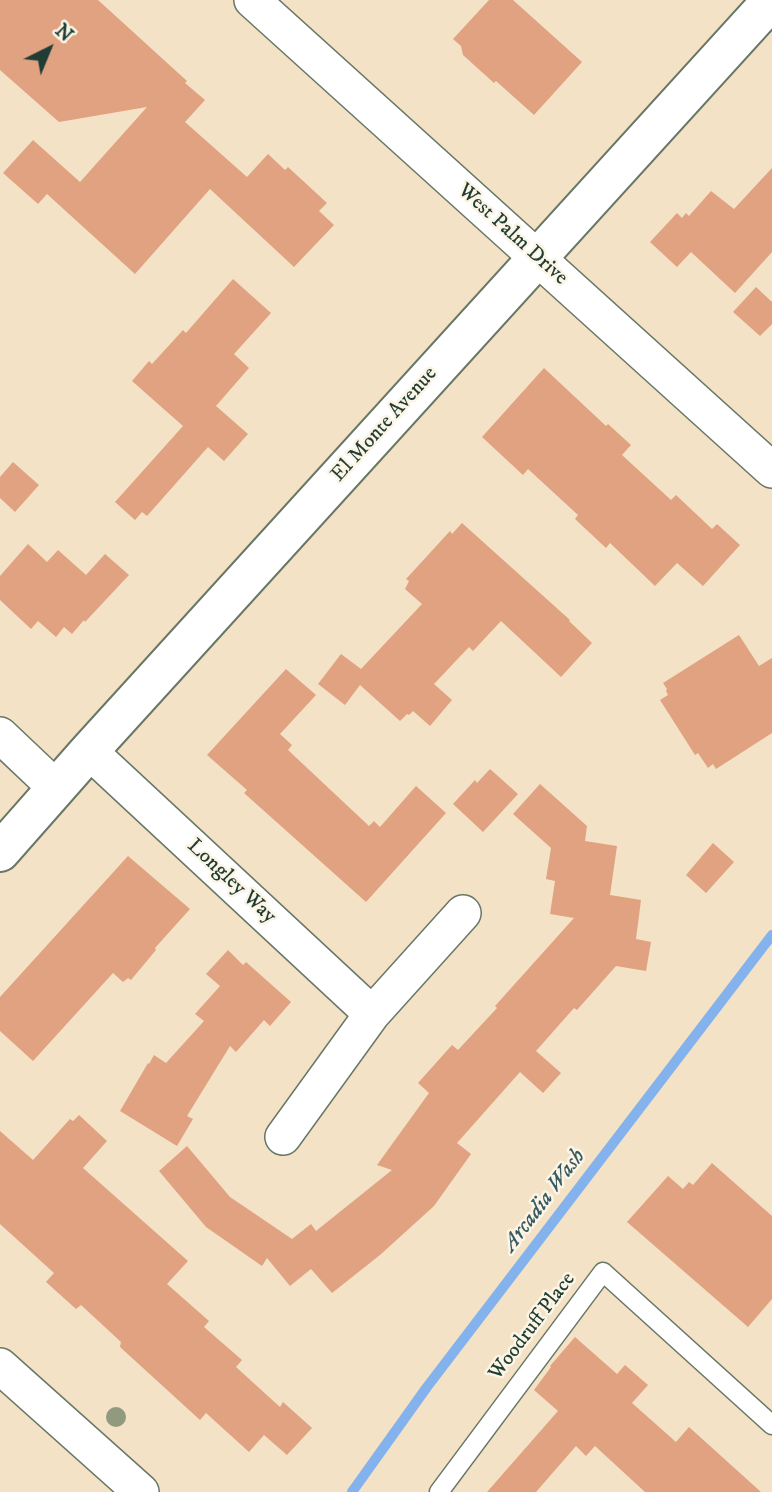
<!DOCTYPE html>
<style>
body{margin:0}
#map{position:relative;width:772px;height:1492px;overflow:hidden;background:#f3e2c5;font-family:"IM FELL DW Pica",serif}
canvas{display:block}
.north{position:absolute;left:14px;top:14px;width:70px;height:70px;-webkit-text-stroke:5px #fcf5e5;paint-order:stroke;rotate:43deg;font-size:19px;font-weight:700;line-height:28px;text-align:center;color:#1f3d34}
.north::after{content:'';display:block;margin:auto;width:24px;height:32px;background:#1f3d34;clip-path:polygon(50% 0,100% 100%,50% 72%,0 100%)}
</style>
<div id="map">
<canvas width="772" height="1492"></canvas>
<div class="north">N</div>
</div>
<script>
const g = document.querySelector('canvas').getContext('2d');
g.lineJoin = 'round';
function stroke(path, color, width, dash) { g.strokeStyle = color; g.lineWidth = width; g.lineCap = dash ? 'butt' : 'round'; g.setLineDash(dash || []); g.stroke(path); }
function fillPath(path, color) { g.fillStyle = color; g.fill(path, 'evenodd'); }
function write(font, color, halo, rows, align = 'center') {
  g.font = font + ' "IM FELL DW Pica",serif'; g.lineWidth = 5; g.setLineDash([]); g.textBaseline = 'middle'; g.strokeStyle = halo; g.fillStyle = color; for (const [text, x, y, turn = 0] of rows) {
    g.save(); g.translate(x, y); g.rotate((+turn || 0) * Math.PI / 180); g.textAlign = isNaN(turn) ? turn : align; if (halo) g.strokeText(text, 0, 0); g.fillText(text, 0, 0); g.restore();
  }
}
stroke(new Path2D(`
 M352,1492L427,1387L772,935`), '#83b2ed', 10);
fillPath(new Path2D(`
 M0,0H98L187,81L185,83L205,100L185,122L247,177L268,154L285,170L288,167L327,203L319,211L334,225L294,267L210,189L135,274L47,194L38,204L3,173L33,140L80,182L147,107L59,122L0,70Z
 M489,0H513L582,62L534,115L496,81L494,83L463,55L461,46L453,39Z
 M772,168V252L735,293L691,252L677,267L650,242L677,213L682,218L686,213L689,216L711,191L734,209Z
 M233,279L271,313L234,354L249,368L216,406L248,434L224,461L208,447L147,516L142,512L135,520L115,502L183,426L132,381L149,361L152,364L183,330L186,333Z
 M756,287L772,302V324L760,336L733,312Z
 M544,368L606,426L608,424L631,445L622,455L671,500L676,495L712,529L717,524L740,545L703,586L677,563L655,586L610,543L606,548L575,519L578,515L528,469L523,475L482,437Z
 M13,462L39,485L15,512L0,498V477Z
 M462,523L570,620L569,621L592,643L561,677L501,621L473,651L469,647L434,684L452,700L430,726L413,711L409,715L407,714L400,721L360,685L345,705L318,684L341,654L361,669L422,604L405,589L409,581L406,579L450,531L452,534Z
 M28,544L47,562L58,550L86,575L105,554L129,575L85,622L84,620L72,634L64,627L56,637L38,621L31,629L0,600V576Z
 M739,635L759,666L772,658V733L716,769L713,764L708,768L698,753L695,755L660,700L668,695L666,691L667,689L663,683Z
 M286,669L316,695L280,734L292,745L288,750L369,826L374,821L380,827L416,786L446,813L366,902L244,793L247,790L207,755Z
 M490,769L518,794L483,832L453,804L475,780L477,783Z
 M540,784L587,826L585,841L617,846L610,895L641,900L636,939L651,942L646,971L616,966L577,1010L574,1008L536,1051L561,1073L543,1093L520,1072L457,1143L471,1154L434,1206L380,1255L332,1293L311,1269L290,1286L267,1258L262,1266L206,1227L159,1171L187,1146L230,1197L292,1239L311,1224L316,1231L392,1170L377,1165L429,1093L418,1083L452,1045L458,1050L497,1008L495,1006L574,918L550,914L555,881L546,879L551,848L513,814Z
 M713,843L734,862L706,893L686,875Z
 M128,856L190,909L155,948L156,950L131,980L128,978L123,982L113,973L33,1061L0,1031V997Z
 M228,950L243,965L246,962L291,1002L270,1026L264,1020L236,1052L230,1046L187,1116L193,1119L177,1146L120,1111L148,1063L149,1064L154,1055L166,1063L204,1021L195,1014L220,986L206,974Z
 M79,1115L107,1141L83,1168L188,1261L167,1284L209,1321L204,1327L242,1360L236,1367L280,1407L283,1402L312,1428L287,1455L264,1435L249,1452L206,1413L200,1420L120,1347L121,1342L81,1305L76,1309L46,1282L54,1273L0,1224V1131L33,1160L70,1119L73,1121Z
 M712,1163L772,1216V1299L748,1327L627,1222L668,1176L683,1189L689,1182L693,1185Z
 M575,1337L617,1374L625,1365L648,1385L632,1403L676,1442L689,1427L761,1492H645L595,1446L586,1456L576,1446L536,1492H487L558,1411L534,1390L551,1367L550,1366Z`), '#e0a281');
const service = new Path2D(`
 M439,1492L603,1272L772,1425`);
const minor = new Path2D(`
 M252,0L772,470
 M0,735L56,788
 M89,751L372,1014
 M283,1137L372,1014L463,913
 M0,1366L141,1492`);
const tertiary = new Path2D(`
 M0,852L89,751L772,0`);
stroke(service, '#697767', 21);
stroke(minor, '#697767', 38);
stroke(tertiary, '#697767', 42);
stroke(service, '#fff', 18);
stroke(minor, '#fff', 35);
stroke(tertiary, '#fff', 38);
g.fillStyle = '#8f9a7f';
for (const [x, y] of [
 [116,1417]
]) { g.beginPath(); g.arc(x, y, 10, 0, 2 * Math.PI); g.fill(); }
write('21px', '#1f3d34', '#fcf5e5', [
 ["West Palm Drive",512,235,42],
 ["El Monte Avenue",385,425,-48],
 ["Longley Way",231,882,43],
 ["Woodruff Place",533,1327,-53]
]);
write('italic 23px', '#385a62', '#fcf5e5', [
 ["Arcadia Wash",545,1201,-53]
]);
</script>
